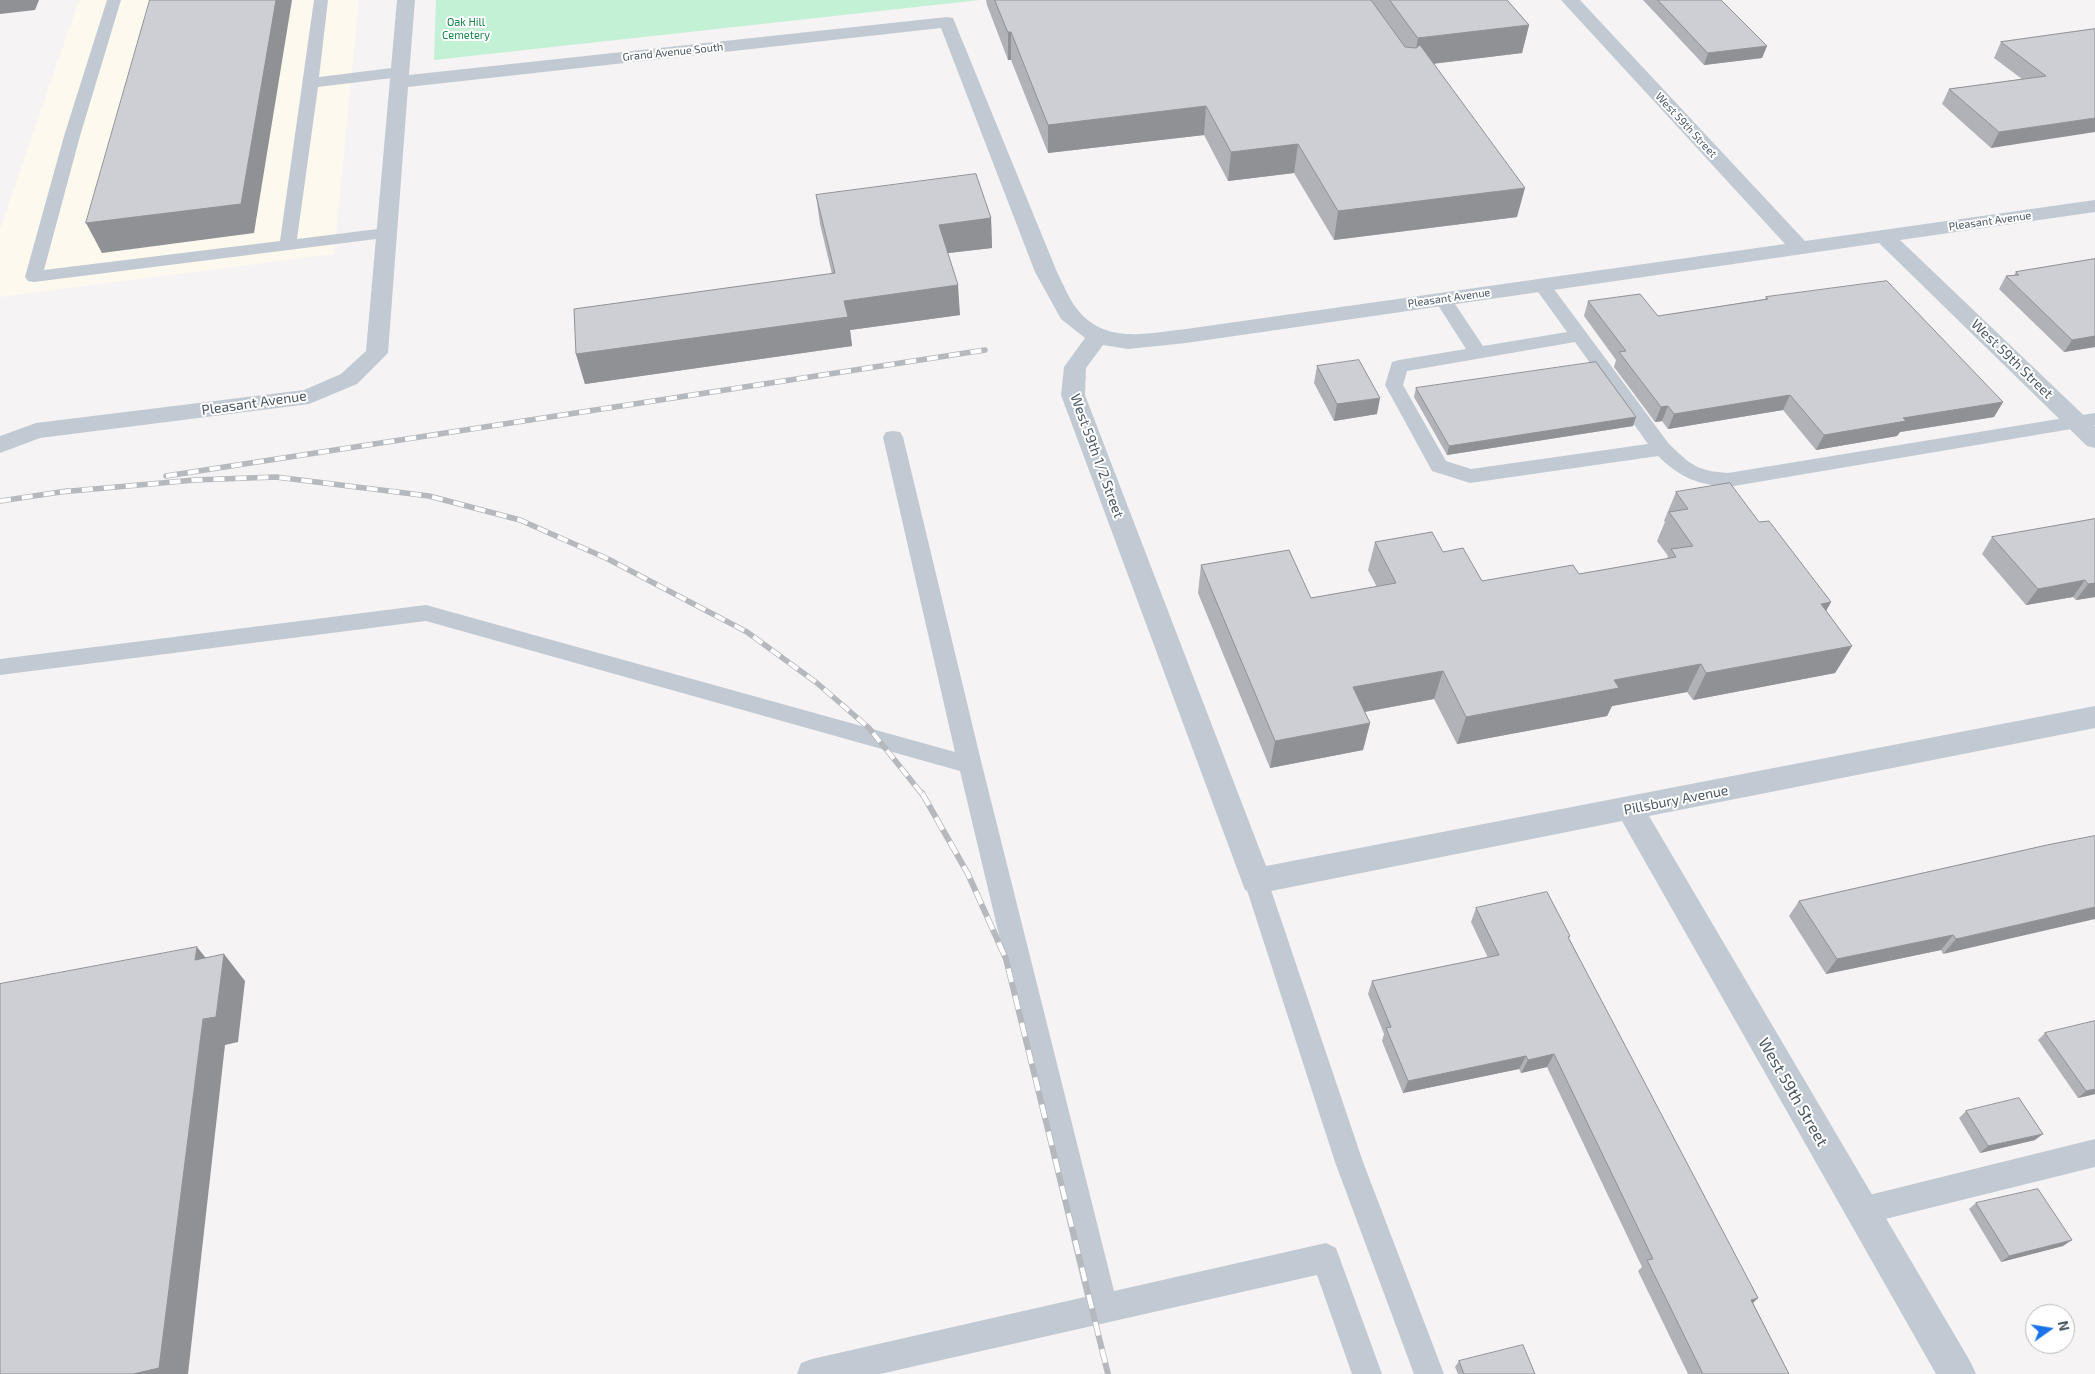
<!DOCTYPE html>
<style>
body{margin:0}
#map{position:relative;width:2095px;height:1374px;overflow:hidden;background:#f5f3f3;font-family:"Exo 2",sans-serif}
canvas{display:block}
.north{position:absolute;left:2025px;top:1304px;width:50px;height:50px;box-sizing:border-box;background:#fff;border:1px solid #b7bbc0;border-radius:50%;rotate:77deg;font-size:14px;font-weight:700;line-height:20px;text-align:center;color:#4a5661}
.north::after{content:'';display:block;margin:auto;width:18px;height:22px;background:#1a73e8;clip-path:polygon(50% 0,100% 100%,50% 72%,0 100%)}
</style>
<div id="map">
<canvas width="2095" height="1374"></canvas>
<div class="north">N</div>
</div>
<script>
const g = document.querySelector('canvas').getContext('2d');
g.lineJoin = 'round';
function fillPath(path, color) { g.fillStyle = color; g.fill(path, 'evenodd'); }
function stroke(path, color, width, dash) { g.strokeStyle = color; g.lineWidth = width; g.lineCap = dash ? 'butt' : 'round'; g.setLineDash(dash || []); g.stroke(path); }
function write(font, color, halo, rows, align = 'center') {
  g.font = font + ' "Exo 2",sans-serif'; g.lineWidth = 4; g.setLineDash([]); g.textBaseline = 'middle'; g.strokeStyle = halo; g.fillStyle = color; for (const [text, x, y, turn = 0] of rows) {
    g.save(); g.translate(x, y); g.rotate((+turn || 0) * Math.PI / 180); g.textAlign = isNaN(turn) ? turn : align; if (halo) g.strokeText(text, 0, 0); g.fillText(text, 0, 0); g.restore();
  }
}
fillPath(new Path2D(`
 M79,0H359L334,254L0,297V229Z`), '#fdf9ef');
fillPath(new Path2D(`
 M436,0H980L434,60Z`), '#c3f1d5');
fillPath(new Path2D(`
 M107,0H121L80,136L44,270L280,241L314,0H328L319,77L400,67L405,69L408,72L405,75L400,77L318,87L297,239L386,228L392,229L394,233L392,237L34,282L28,281L25,277L64,136Z
 M1542,280L1548,281L1669,444C1691,465 1697,471 1728,473L2095,413V425L1728,487C1696,484 1681,478 1658,456L1470,483L1432,471L1385,385L1392,362L1399,360L1466,349L1434,299L1437,295L1443,294L1449,295L1483,346L1567,332L1533,285L1536,281ZM1575,342L1648,444L1471,469L1446,461L1403,385L1407,371Z
 M893,431L900,432L903,437L982,765L1114,1291L1326,1243L1336,1248L1382,1374H1352L1317,1275L880,1374H797L801,1363L812,1359L1085,1297L960,771L426,621L0,675V659L426,605L955,752L883,437L886,432Z
 M1256,870L1265,874L1268,881L1363,1162L1444,1374H1414L1335,1162L1244,881L1247,874Z
 M2095,1139V1167L1861,1225L1851,1221L1847,1211L1851,1201L1861,1197Z`), '#c1cad2');
fillPath(new Path2D(`
 M397,0H415L409,75L947,17L953,18L1057,272C1063,284 1069,299 1077,309C1105,345 1147,333 1186,329L1785,244L1561,0H1580L1805,241L2095,200V212L1900,240L2095,426V448L2087,446L1879,243L1186,343L1128,349L1103,345L1086,368L1085,395L1266,866L2095,706V728L1649,816L1970,1361L1976,1374H1936L1622,821L1256,894L1245,890L1061,395L1064,367L1085,338L1061,319L1035,272L941,28L408,87L388,353L357,384L309,404L40,438L0,453V436L36,423L304,390L341,374L366,351Z`), '#c1cad2');
const railFar1 = new Path2D(`
 M166,476L985,350
 M60,492L195,480L276,477L429,496L520,520L608,559L747,632L817,683L869,728L922,794
 M0,501L67,491`);
const rail = new Path2D(`
 M922,793L968,874L1006,959L1108,1374`);
stroke(railFar1, '#b5b8bd', 5.5);
stroke(rail, '#b5b8bd', 6);
stroke(railFar1, '#fff', 4, [11]);
stroke(rail, '#fff', 4.5, [14]);
fillPath(new Path2D(`
 M986,0H1507L1529,25L1522,53L1433,64L1517,217L1334,240L1294,173L1228,181L1204,135L1048,153L1011,60H1008L987,5Z
 M1643,0H1721L1767,46L1762,58L1704,65Z
 M2095,29L1991,148L1942,104L1949,89L2022,79L1994,58L2001,42Z
 M816,195L991,218L992,248L948,253L960,315L850,330L852,346L585,384L576,354L832,274L820,224Z
 M2095,259V347L2064,352L1999,289L2006,276L2014,275L2016,272Z
 M1766,297L2003,402L1994,417L1900,432L1897,436L1816,450L1783,410L1668,429L1662,421L1655,422L1614,367L1616,360L1584,316L1588,301L1658,316L1765,299Z
 M1317,366L1377,414L1334,421L1314,383Z
 M1416,388L1636,417L1633,426L1447,455L1414,397Z
 M1676,492L1759,522L1831,602L1826,611L1852,646L1835,673L1693,700L1687,692L1612,706L1607,716L1457,744L1434,699L1365,712L1370,723L1363,750L1270,768L1198,593L1201,565L1311,598L1377,587L1368,570L1375,542L1443,552L1482,581L1579,574L1667,559L1668,556L1657,541L1665,522L1664,521Z
 M2095,519V597L2076,600L2073,597L2026,605L1982,554L1992,537Z
 M2047,845L1943,954L1941,950L1826,974L1789,916L1799,901Z
 M1476,908L1570,936L1569,938L1789,1374H1688L1638,1271L1642,1267L1547,1067L1521,1073L1519,1069L1403,1093L1382,1041L1384,1034L1368,994L1372,981L1488,958L1471,922Z
 M2045,1033L2095,1094L2078,1098L2038,1040Z
 M1966,1111L2035,1140L1980,1153L1959,1118Z
 M1976,1203L2063,1246L2001,1262L1969,1209Z
 M1459,1361L1535,1374H1458L1455,1367Z`), '#b0b2b7');
fillPath(new Path2D(`
 M0,0H39L35,10L0,14Z
 M276,0H292L254,233L102,253L86,223Z
 M1529,25L1522,53L1413,66L1418,38Z
 M1008,32H1011V60H1008Z
 M1767,46L1762,58L1704,65L1708,53Z
 M1206,106L1204,135L1048,153V125Z
 M2095,118V132L1991,148L1999,132Z
 M1298,144L1294,173L1228,181L1231,152Z
 M1525,188L1517,217L1334,240L1338,211Z
 M991,218L992,248L940,254L939,225Z
 M958,285L960,315L850,330L852,346L585,384L576,354L844,301Z
 M2095,336V347L2064,352L2072,340Z
 M1790,395L1783,410L1668,429L1674,414Z
 M1380,398L1377,414L1334,421L1337,404Z
 M2003,402L1994,417L1900,432L1897,436L1816,450L1824,435L1903,418Z
 M1668,406L1662,421L1655,422L1661,407Z
 M1636,417L1633,426L1447,455L1449,446Z
 M2085,580L2073,597L2026,605L2038,589Z
 M2095,583V597L2076,600L2088,584Z
 M1831,602L1815,630L1821,604Z
 M1852,646L1835,673L1693,700L1706,673Z
 M1701,664L1687,692L1612,706L1607,716L1457,744L1466,717L1614,680Z
 M1443,671L1434,699L1347,715L1353,687Z
 M1370,723L1363,750L1270,768L1275,741Z
 M2095,907V919L1943,954L1956,939Z
 M1953,935L1941,950L1826,974L1837,959Z
 M197,947L218,973L195,960Z
 M224,954L245,981L238,1042L225,1045L188,1374H133L203,1019Z
 M1554,1054L1547,1067L1521,1073L1528,1060Z
 M1526,1056L1519,1069L1403,1093L1408,1081Z
 M2095,1089V1094L2078,1098L2086,1091Z
 M2043,1134L2035,1140L1980,1153L1988,1146Z
 M2072,1240L2063,1246L2001,1262L2009,1256Z
 M1758,1298L1747,1309L1751,1300Z`), '#909195');
const building = new Path2D(`
 M150,0H276L241,204L86,223Z
 M995,0H1371L1405,47L1416,48L1420,45L1525,188L1338,211L1298,144L1231,152L1206,106L1048,125L1011,32H1008Z
 M1390,0H1507L1529,25L1418,38Z
 M1658,0H1721L1767,46L1708,53Z
 M2095,29V118L1999,132L1949,89L2046,76L2001,42Z
 M976,174L991,218L939,225L958,285L844,301L848,317L576,354L574,309L835,273L816,195Z
 M2095,259V336L2072,340L2006,276L2019,275L2016,272Z
 M1887,281L2003,402L1903,418L1906,421L1824,435L1790,395L1674,414L1668,406L1661,407L1619,352L1626,351L1588,301L1640,294L1658,316L1768,299L1766,297Z
 M1359,360L1380,398L1337,404L1317,366Z
 M1596,362L1636,417L1449,446L1416,388Z
 M1730,483L1759,522L1769,521L1831,602L1821,604L1852,646L1706,673L1701,664L1614,680L1619,688L1466,717L1443,671L1353,687L1370,723L1275,741L1201,565L1289,550L1311,598L1396,583L1375,542L1432,532L1443,552L1463,548L1482,581L1573,565L1579,574L1676,557L1671,549L1693,546L1669,512L1688,509L1676,492Z
 M2095,519V583L2088,584L2085,580L2038,589L1992,537Z
 M2095,836V907L1956,939L1953,935L1837,959L1799,901L2047,845Z
 M1547,892L1570,936L1568,937L1758,1298L1751,1300L1789,1374H1703L1647,1260L1653,1259L1554,1054L1528,1060L1526,1056L1408,1081L1386,1028L1391,1027L1372,981L1499,955L1476,908Z
 M197,947L195,960L224,954L216,1017L203,1019L159,1368L133,1374H0V984Z
 M2095,1021V1089L2086,1091L2045,1033Z
 M2019,1098L2043,1134L1988,1146L1966,1111Z
 M2038,1189L2072,1240L2009,1256L1976,1203Z
 M1523,1345L1535,1374H1464L1459,1361Z`);
fillPath(building, '#cdcfd5');
stroke(building, '#909195', 1);
write('11px', '#17864f', '#fff', [
 ["Oak Hill",466,22],
 ["Cemetery",466,35]
]);
write('11px', '#4a5661', '#fff', [
 ["Grand Avenue South",673,52,-6],
 ["West 59th Street",1686,125,47],
 ["Pleasant Avenue",1990,221,-8],
 ["Pleasant Avenue",1449,298,-8]
]);
write('14px', '#4a5661', '#fff', [
 ["West 59th Street",2012,359,44],
 ["Pleasant Avenue",254,403,-8],
 ["West 59th 1/2 Street",1097,456,70],
 ["Pillsbury Avenue",1676,800,-11]
]);
write('16px', '#4a5661', '#fff', [
 ["West 59th Street",1793,1092,60]
]);
</script>
